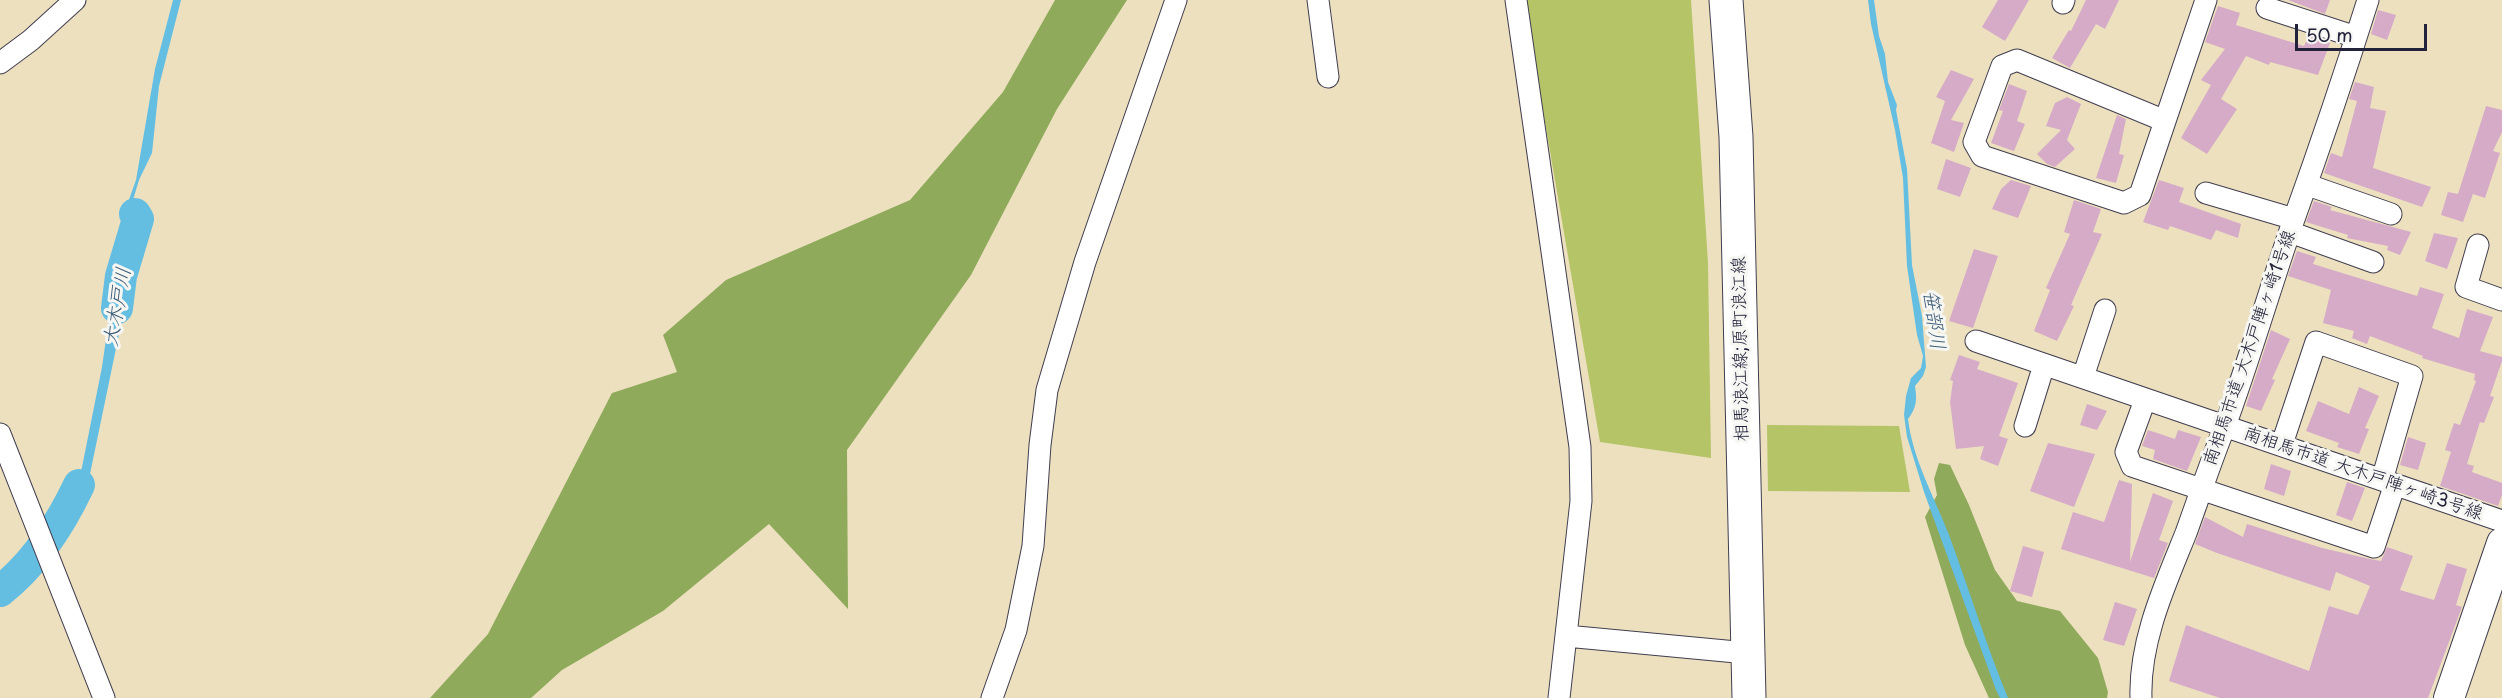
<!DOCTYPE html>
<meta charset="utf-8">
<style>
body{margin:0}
#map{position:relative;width:2502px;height:698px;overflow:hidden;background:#ede0bf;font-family:"Playpen Sans",sans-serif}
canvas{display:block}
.scale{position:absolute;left:2295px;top:24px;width:132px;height:27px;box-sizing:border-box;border:3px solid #22223b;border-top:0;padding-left:8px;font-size:18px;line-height:21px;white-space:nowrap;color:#22223b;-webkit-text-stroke:4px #f6f6f2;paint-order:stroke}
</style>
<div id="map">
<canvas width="2502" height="698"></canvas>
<div class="scale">50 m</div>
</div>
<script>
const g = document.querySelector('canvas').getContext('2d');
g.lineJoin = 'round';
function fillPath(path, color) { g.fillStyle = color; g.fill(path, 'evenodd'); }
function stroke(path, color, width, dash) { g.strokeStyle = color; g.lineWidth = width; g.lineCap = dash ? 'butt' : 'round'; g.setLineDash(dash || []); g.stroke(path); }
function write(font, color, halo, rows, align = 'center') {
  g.font = font + ' "Playpen Sans","Klee One",sans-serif'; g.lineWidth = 6; g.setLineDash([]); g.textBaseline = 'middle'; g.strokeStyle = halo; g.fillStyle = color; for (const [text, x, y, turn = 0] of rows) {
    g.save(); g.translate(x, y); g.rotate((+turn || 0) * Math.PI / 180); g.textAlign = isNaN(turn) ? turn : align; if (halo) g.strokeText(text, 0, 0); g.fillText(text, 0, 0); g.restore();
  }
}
fillPath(new Path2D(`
 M1524,0H1691L1708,263L1711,458L1600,442Z
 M1767,425L1899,426L1910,492L1768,491Z`), '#b4c466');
fillPath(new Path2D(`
 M1055,0H1127L1057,109L971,275L847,450L848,609L769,524L663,611L562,670L531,698H430L488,634L612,393L677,372L663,335L726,280L910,200L1003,92Z
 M1939,463L1950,465L1969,505L1995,570L2017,601L2060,611L2098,658L2108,692L2107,698H1989L1965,645L1925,517L1937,495L1934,479Z`), '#8faa5b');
fillPath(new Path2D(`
 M173,0H181L159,86L152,153L139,180L132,203L141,221L124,263L130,281L90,474L66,522L14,587L0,597V585L23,566L57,529L78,487L102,367L110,311L117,304L114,283L133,215L126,208L136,180L155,69Z
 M1868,0H1874L1879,36L1885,54L1888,82L1897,105L1896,110L1907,169L1912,265L1922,316L1926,367L1923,376L1915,386C1917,400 1917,407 1908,419C1913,460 1934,496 1949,535C1969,589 1986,645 2008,698H2000L1996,690L1924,492L1907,437L1904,415L1906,396L1911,378L1921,368L1923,356L1917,335L1907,266L1903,178L1895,130L1871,24Z`), '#64bee2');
stroke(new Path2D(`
 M117,308L121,276L138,219L135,214
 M0,591C35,564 60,525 79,485`), '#64bee2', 32);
fillPath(new Path2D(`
 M1998,0H2029L2005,41L1982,27Z
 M2086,0H2119L2105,29L2096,24L2070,68L2052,58L2069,30L2071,31Z
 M2288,0H2330L2325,14Z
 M2218,6L2240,13L2236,25L2304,46L2309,35L2330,43L2318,75L2270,62L2269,65L2246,56L2221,99L2237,109L2207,154L2181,138L2211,85L2201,80L2225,49L2205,42Z
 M2378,10L2396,15L2387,40L2371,34Z
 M1951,70L1974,79L1951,120L1964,123L1954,152L1931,143L1945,101L1936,97Z
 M2355,82L2374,87L2370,108L2386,111L2373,168L2431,187L2422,207L2324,173L2331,153L2342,157L2357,101L2349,99Z
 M2009,84L2027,91L2017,121L2025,124L2014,151L1991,143L2003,111L1999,110Z
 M2067,97L2081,104L2067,140L2075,149L2055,167L2047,164L2037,154L2061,130L2046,126L2055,103Z
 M2486,106L2502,110V132L2493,151L2500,153L2485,198L2473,194L2463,222L2441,215L2448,192L2458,194Z
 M2117,115L2126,119L2119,154L2124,155L2116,183L2096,178Z
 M1946,159L1971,168L1960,197L1937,189Z
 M2011,180L2031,186L2018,218L1992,209L2001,189Z
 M2159,180L2184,188L2179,202L2241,224L2238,238L2216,230L2211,240L2170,226L2168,230L2143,222Z
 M2074,200L2101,209L2093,232L2102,234L2071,305L2074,306L2057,341L2034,331L2050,290L2046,288L2070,234L2064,232Z
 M2314,201L2332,207L2330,210L2411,232L2400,255L2387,250L2388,246L2347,238L2348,235L2306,222Z
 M2434,233L2458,238L2447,269L2425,261Z
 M1974,249L1998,256L1973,328L1949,321Z
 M2297,251L2316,257L2313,264L2417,296L2420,287L2444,294L2432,328L2459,338L2467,309L2493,317L2480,351L2502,357V361L2490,396L2494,397L2484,423L2480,422L2467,464L2474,466L2472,472L2502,483V495L2498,506L2440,486L2451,452L2445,450L2454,423L2460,425L2476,381L2474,380L2475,374L2422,358L2423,356L2370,336L2367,344L2352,338L2354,331L2323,323L2331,290L2288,276Z
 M2271,330L2290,339L2272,379L2275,380L2261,411L2246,406Z
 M1959,355L1980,362L1977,369L2018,383L1999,436L2008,439L1998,466L1980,459L1984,446L1956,449L1950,402L1953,381L1950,380Z
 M2359,387L2379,396L2365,428L2369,429L2359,454L2337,447L2339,443L2306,431L2318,401L2349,414Z
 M2087,404L2107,411L2097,430L2080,425Z
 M2148,430L2175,439L2178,430L2201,437L2187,471L2153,459L2155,450L2142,446Z
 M2408,437L2426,443L2418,470L2400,465Z
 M2048,443L2095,454L2074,507L2030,491Z
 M2271,464L2291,471L2284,496L2264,489Z
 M2119,480L2132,484L2130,562L2153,493L2173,501L2159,540L2168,543L2154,578L2061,549L2073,512L2104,522Z
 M2347,482L2365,488L2352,521L2336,515Z
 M2205,517L2243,537L2247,524L2322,548L2370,559L2381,561L2387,547L2413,556L2400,590L2434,600L2447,563L2467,569L2456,605L2462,607L2428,698H2220L2169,681L2186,625L2309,671L2329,606L2358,615L2370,586L2336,572L2330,591L2217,553L2195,544Z
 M2023,546L2044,552L2032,597L2010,591Z
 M2115,602L2137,609L2124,646L2103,640Z`), '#d5abc7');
const street = new Path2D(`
 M1318,0L1328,77
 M1516,0L1580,447L1581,501L1559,698
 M2063,3L2064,0
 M2267,8L2356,37
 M0,63L31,40L75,0
 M2165,121L2017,60L2002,66L1974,142L1982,156L2124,203L2140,195L2206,0
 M2308,185L2391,214
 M2206,193L2294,219
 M2290,232L2373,262
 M2478,245L2466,287L2502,300
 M1976,341L2502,521
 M2083,377L2105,310
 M2145,400L2126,452L2132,466L2374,547L2395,484
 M2025,426L2044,365
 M0,434L104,698
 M2282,444L2316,342L2412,376L2382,480
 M1566,636L1747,653
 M992,698L1016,630L1033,546L1040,445L1047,390L1085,262L1176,0
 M2141,698C2139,641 2165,585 2186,533C2199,497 2211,461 2225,426C2250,358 2270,288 2294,219C2320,147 2345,73 2368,0`);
const secondary = new Path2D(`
 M2449,698L2502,543`);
const primary = new Path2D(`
 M1726,0L1736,137L1749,698`);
stroke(street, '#403e4f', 23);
stroke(secondary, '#403e4f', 32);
stroke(primary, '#403e4f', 35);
stroke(street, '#fff', 21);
stroke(secondary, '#fff', 30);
stroke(primary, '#fff', 33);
write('18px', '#22223b', '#f6f6f2', [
 ["南相馬市道 大木戸陣ヶ崎1号線",2250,348,-71],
 ["相馬浪江線;原町浪江線",1741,349,-91],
 ["南相馬市道 大木戸陣ヶ崎3号線",2363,474,19]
]);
write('italic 20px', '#395975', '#f6f6f2', [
 ["大木戸川",118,307,-80],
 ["笹部川",1933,320,82]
]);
</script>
